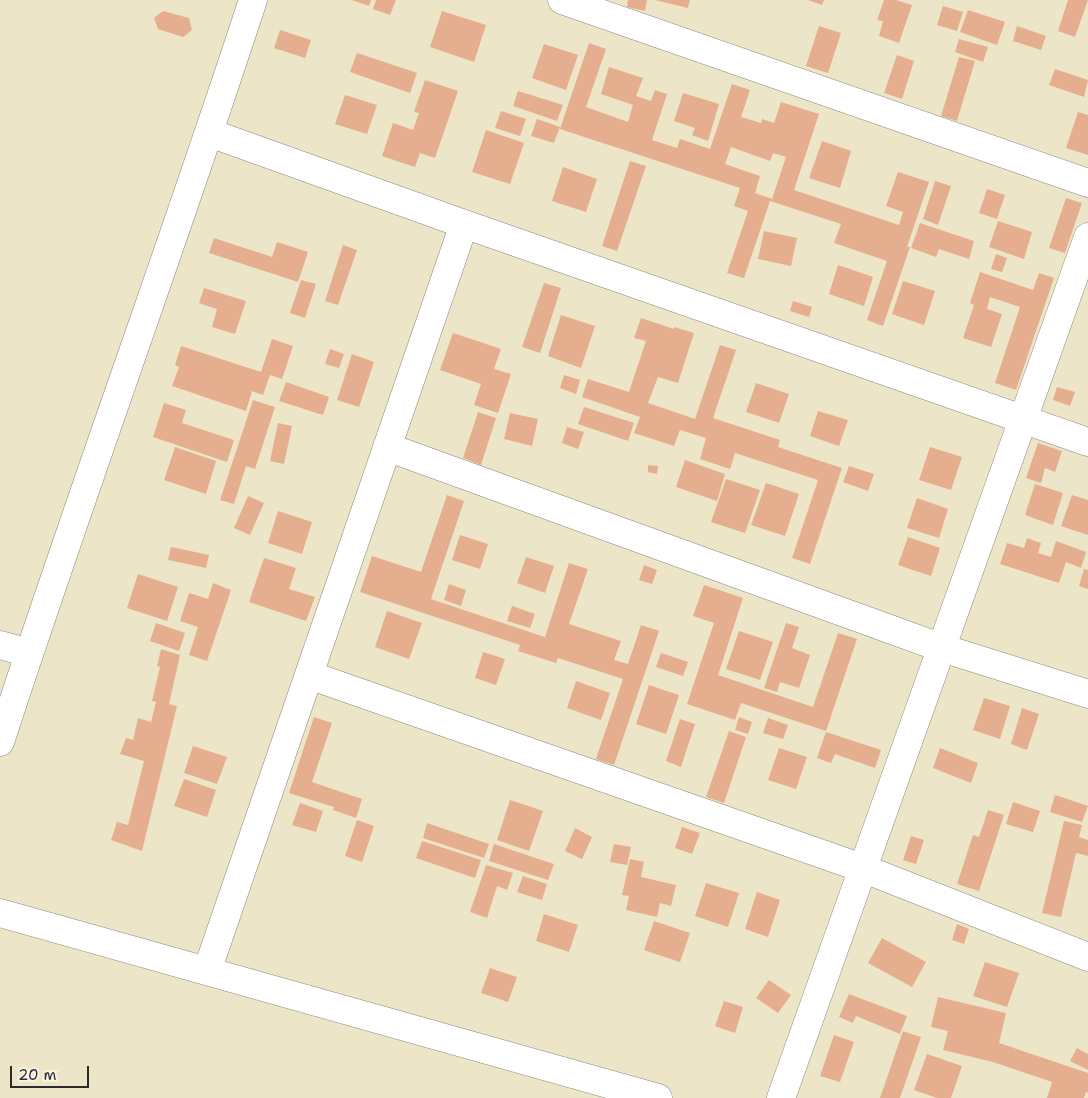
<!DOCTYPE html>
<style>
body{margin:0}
#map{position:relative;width:1088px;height:1098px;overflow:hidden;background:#ece5c8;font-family:"Shantell Sans",sans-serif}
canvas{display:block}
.scale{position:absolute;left:10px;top:1066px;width:79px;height:22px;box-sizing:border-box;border:2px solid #2b2b2b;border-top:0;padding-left:6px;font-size:15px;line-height:18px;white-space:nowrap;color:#2b2b2b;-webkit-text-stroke:4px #f7f3e8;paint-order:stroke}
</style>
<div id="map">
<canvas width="1088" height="1098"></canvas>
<div class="scale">20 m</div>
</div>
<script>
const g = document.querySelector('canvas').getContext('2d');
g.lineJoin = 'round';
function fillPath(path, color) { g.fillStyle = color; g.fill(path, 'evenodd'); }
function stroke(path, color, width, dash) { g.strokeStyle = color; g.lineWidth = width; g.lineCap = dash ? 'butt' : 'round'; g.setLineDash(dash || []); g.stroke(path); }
fillPath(new Path2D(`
 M352,0H371L369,6Z
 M376,0H396L390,15L373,9Z
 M628,0H647L645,11L627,7Z
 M655,0H690L688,8Z
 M808,0H824L822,5Z
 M884,0H896L912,5L899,43L879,36L883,21L877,20Z
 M1068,0H1088L1075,37L1058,31Z
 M943,6L963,12L957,31L937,25Z
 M968,10L1005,22L997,45L960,32Z
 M163,11L189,18L192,30L183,37L158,29L154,18Z
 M442,11L486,25L474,62L430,47Z
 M819,26L841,33L828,73L806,66Z
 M1017,26L1046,36L1041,50L1013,41Z
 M280,30L311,40L305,58L274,48Z
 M959,39L988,47L983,62L955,52Z
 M589,43L606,49L586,107L628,122L633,105L601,94L609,67L643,78L636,96L651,101L655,90L667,94L652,140L677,148L680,139L710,149L732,84L750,90L741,117L761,123L762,119L774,123L781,102L819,114L794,190L899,225L903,212L886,206L898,172L929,182L907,247H910L883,326L867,320L887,261L834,243L841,224L770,201L744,278L727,273L748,211L734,206L740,188L560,129ZM731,147L770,161L773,153L786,157L772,199L755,193L760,176L725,164Z
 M544,44L578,55L566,90L532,78Z
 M357,53L417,73L410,93L350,72Z
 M897,55L914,61L902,99L884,93Z
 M959,57L975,61L957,121L941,116Z
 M1055,69L1088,80L1084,97L1049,85Z
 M425,80L458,91L435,158L420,153L415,167L382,156L393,123L413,130L419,113L414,112Z
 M518,91L563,105L557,121L513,106Z
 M683,93L719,104L708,141L692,135L695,128L674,121Z
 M345,95L377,105L367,134L335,124Z
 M501,111L526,119L520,136L495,128Z
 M1078,112L1088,115V155L1066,148Z
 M537,119L560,127L554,143L531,136Z
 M486,130L524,143L510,184L472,172Z
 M822,141L851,151L840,188L809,178Z
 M630,161L646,166L617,251L602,246Z
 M563,167L597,179L586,212L552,201Z
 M935,181L951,186L938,225L923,219Z
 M987,189L1005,195L997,219L979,213Z
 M1066,198L1082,203L1065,253L1049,248Z
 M998,221L1032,232L1024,259L989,247Z
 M920,223L974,241L969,259L939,249L936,257L911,248Z
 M764,231L797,238L791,266L758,259Z
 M214,238L272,257L277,242L308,252L298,282L209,253Z
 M343,245L357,250L338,305L325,301Z
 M996,254L1007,258L1002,272L991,269Z
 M838,265L873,277L864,306L829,294Z
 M980,272L1033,290L1039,273L1054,278L1016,390L995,383L1020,307L990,297L987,309L1002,314L991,347L963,338L974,305L970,303Z
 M301,280L316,284L305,318L290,313Z
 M903,281L935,291L924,325L892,314Z
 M544,283L561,288L540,353L522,347Z
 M204,288L246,301L235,334L212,327L217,309L199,303Z
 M793,301L812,307L809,317L790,311Z
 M561,315L595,326L581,368L548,356Z
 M641,318L674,329V327L694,333L678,383L658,377L648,403L695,419L720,345L736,350L713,418L780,440L778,447L842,468L810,564L792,558L818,480L735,453L730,469L700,459L706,438L680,430L674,446L634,433L640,417L582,397L588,379L629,392L646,341L634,338Z
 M453,333L501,349L494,369L511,374L498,413L474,405L481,384L440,370Z
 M272,339L293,346L282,379L270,375L263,395L252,391L246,411L172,386L179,367L175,365L181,346L261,372Z
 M330,349L344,354L339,368L325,364Z
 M352,354L374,362L359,407L337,400Z
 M564,375L580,380L576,394L560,388Z
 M286,382L329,397L323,415L279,401Z
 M756,383L789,394L779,423L746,412Z
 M1057,387L1075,392L1070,406L1053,400Z
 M253,400L275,407L255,469L246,466L234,504L220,500Z
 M164,403L186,410L182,423L234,440L227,462L153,437Z
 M584,407L634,423L628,441L578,424Z
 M818,411L848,420L839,446L810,436Z
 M478,412L496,418L481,465L463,458Z
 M510,413L538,419L532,446L504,439Z
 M278,423L292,426L284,464L270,461Z
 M567,427L584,432L578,449L562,443Z
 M1038,443L1062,451L1055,472L1045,468L1041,483L1026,478Z
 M175,447L216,461L206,494L164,480Z
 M930,447L962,457L951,490L919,480Z
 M685,460L725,474L717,501L676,487Z
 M648,465L658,466L657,474L648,472Z
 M849,466L874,474L868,491L843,482Z
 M726,479L760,490L745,533L711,522Z
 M766,483L799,494L785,536L751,525Z
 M1035,484L1063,493L1053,525L1025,515Z
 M447,495L464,501L431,599L545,637L569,563L588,569L569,624L621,641L614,660L628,664L641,625L659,631L614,765L596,759L623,679L558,658L556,663L518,651L520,645L360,592L372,556L421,572Z
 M1072,495L1088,500V535L1061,526Z
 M248,496L264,503L250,535L234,528Z
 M917,498L948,509L939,538L907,528Z
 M278,511L312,522L302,554L268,543Z
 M460,535L488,544L480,569L452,560Z
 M908,537L940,548L931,576L898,565Z
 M1027,538L1041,543L1038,553L1051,557L1056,541L1086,552L1081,568L1066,562L1059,583L1000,564L1007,543L1024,548Z
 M171,547L209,555L206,568L168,560Z
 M526,557L554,566L545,593L517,583Z
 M264,558L296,568L289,589L315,597L306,621L249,602Z
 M644,565L657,570L652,584L639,580Z
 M1084,569L1088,570V589L1079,586Z
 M138,574L178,587L167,621L127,608Z
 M213,583L231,590L207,661L189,655L198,627L180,621L189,593L208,599Z
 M449,584L466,590L461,606L444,600Z
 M704,585L743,598L718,675L813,707L838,633L857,639L826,731L741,703L735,720L687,704L714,623L693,616Z
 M512,606L535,614L530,628L507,621Z
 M387,611L422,623L409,659L375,647Z
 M156,623L185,633L179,651L150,641Z
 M786,623L799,627L792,648L810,655L799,688L780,682L777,692L764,688Z
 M739,631L773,642L760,680L726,669Z
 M161,649L180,655L169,704L177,706L142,851L111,840L117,822L128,825L144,761L120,754L126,738L133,740L138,718L151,722L156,702L152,701L160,667L157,666Z
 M483,652L505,659L496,685L475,678Z
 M661,653L688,662L683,676L656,667Z
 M576,681L610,693L601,720L567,708Z
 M649,685L679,695L666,734L636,724Z
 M984,698L1010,706L1000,739L973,730Z
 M1022,708L1039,714L1027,750L1011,744Z
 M314,717L332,723L312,782L362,799L356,818L333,810L334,807L289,793Z
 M739,717L752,722L748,734L735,730Z
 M768,718L788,725L783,739L763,733Z
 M680,719L695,724L681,767L666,761Z
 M729,731L746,737L724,803L706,797Z
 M826,732L881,750L875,768L835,754L831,763L817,758Z
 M193,746L227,757L217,784L184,773Z
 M779,748L807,757L796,789L768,780Z
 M940,748L978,763L971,783L933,768Z
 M184,779L216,790L207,817L174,806Z
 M1055,795L1088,806L1082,822L1050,812Z
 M510,800L543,811L529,851L497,840Z
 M1013,802L1040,811L1033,832L1006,824Z
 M300,803L323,811L316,832L292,825Z
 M988,810L1004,815L979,891L957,884L973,835L979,837Z
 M357,820L374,826L362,862L345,856Z
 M1064,821L1082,825L1079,837L1088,840V856L1076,853L1061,917L1042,913Z
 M427,823L489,844L484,858L423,838Z
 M682,827L700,833L692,854L675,848Z
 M575,828L592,837L582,859L565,851Z
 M911,836L924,840L916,864L903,860Z
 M422,841L481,860L475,878L416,858Z
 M494,844L554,864L548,880L489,861Z
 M614,844L631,847L627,865L610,862Z
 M630,859L644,862L641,877L676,885L671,906L660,903L657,917L626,910L629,896L622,895Z
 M486,865L513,873L507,890L497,886L487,918L470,912Z
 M523,876L547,884L542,900L517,892Z
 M706,883L739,893L728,927L695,916Z
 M757,892L780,900L768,937L745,929Z
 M544,914L578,925L569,952L536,941Z
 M654,921L690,933L680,962L644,950Z
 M957,924L969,929L964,944L952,940Z
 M882,938L926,962L912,987L868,963Z
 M985,962L1019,973L1007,1007L973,996Z
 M490,968L517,977L508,1002L481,993Z
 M769,980L791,995L778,1013L756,998Z
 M849,994L907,1016L900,1034L856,1016L853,1023L839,1017Z
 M938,997L1006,1013L999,1043L1088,1073V1093L1086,1092L1084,1098H1047L1052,1082L993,1062L943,1050L948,1031L931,1027Z
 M724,1001L743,1007L735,1033L715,1026Z
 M903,1031L921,1037L900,1098H880Z
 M834,1035L854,1042L840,1082L820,1076Z
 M1077,1048L1088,1054V1070L1070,1061Z
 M927,1054L962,1066L951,1098H937L914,1090Z`), '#e5af8f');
const minor = new Path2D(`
 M562,0L1088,183
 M210,133L464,224L1088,442
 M387,447L942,648L1088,694
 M0,645L29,653
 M309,675L862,868L1088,957
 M0,742C81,493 172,248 253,0
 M0,913L658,1098
 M207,971L464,224
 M781,1098C883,811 988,525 1088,237`);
stroke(minor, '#8c887a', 29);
stroke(minor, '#fff', 28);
</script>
